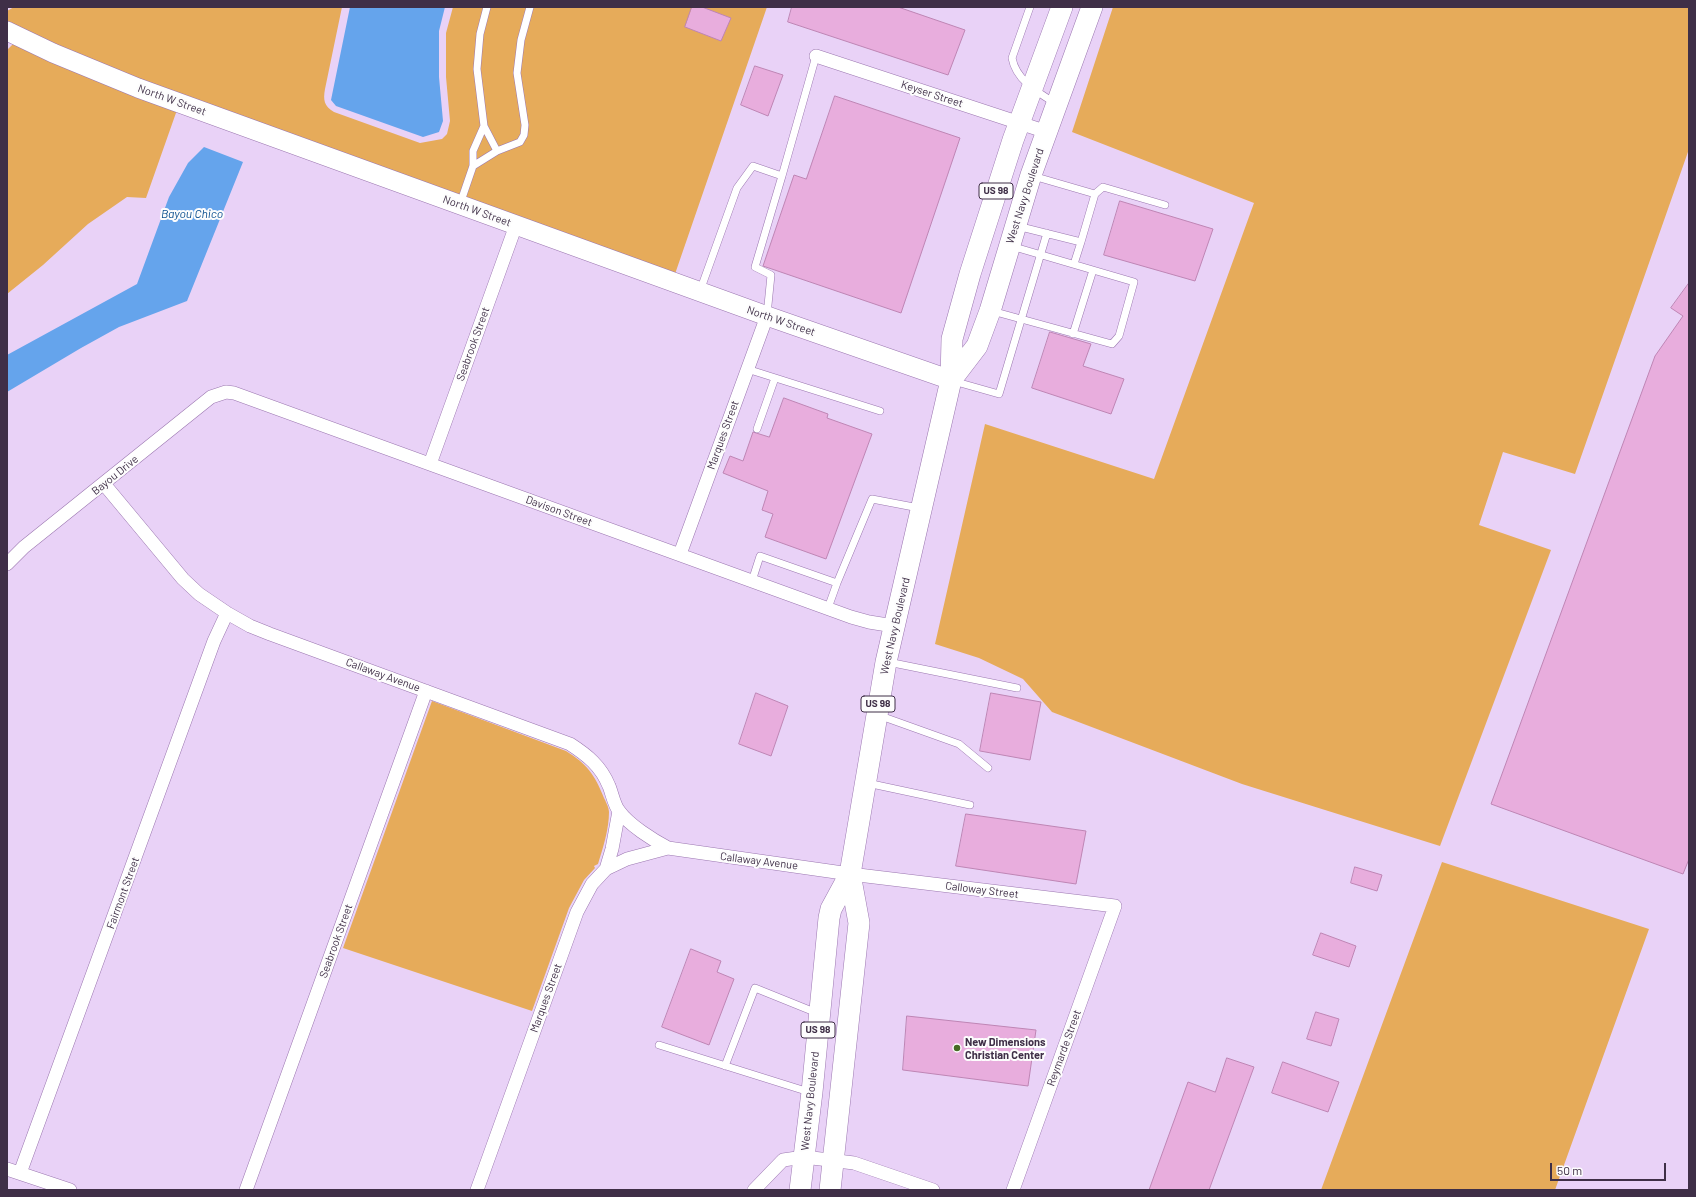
<!DOCTYPE html>
<style>
body{margin:0}
#map{position:relative;width:1696px;height:1197px;overflow:hidden;background:#e9d2f7;font-family:Barlow,sans-serif}
canvas{display:block}
.frame{position:absolute;inset:0;border:8px solid #3f2f47;pointer-events:none}
.scale{position:absolute;left:1550px;top:1163px;width:116px;height:18px;box-sizing:border-box;border:2px solid #3f2f47;border-top:0;padding-left:5px;font-size:12px;line-height:14px;white-space:nowrap;color:#3f2f47;-webkit-text-stroke:3px #fdfdfd;paint-order:stroke}
</style>
<div id="map">
<canvas width="1696" height="1197"></canvas>
<div class="frame"></div>
<div class="scale">50 m</div>
</div>
<script>
const g = document.querySelector('canvas').getContext('2d');
g.lineJoin = 'round';
function fillPath(path, color) { g.fillStyle = color; g.fill(path, 'evenodd'); }
function stroke(path, color, width, dash) { g.strokeStyle = color; g.lineWidth = width; g.lineCap = dash ? 'butt' : 'round'; g.setLineDash(dash || []); g.stroke(path); }
function write(font, color, halo, rows, align = 'center') {
  g.font = font + ' Barlow,sans-serif'; g.lineWidth = 4; g.setLineDash([]); g.textBaseline = 'middle'; g.strokeStyle = halo; g.fillStyle = color; for (const [text, x, y, turn = 0] of rows) {
    g.save(); g.translate(x, y); g.rotate((+turn || 0) * Math.PI / 180); g.textAlign = isNaN(turn) ? turn : align; if (halo) g.strokeText(text, 0, 0); g.fillText(text, 0, 0); g.restore();
  }
}
fillPath(new Path2D(`
 M14,7H342L325,89C323,100 324,106 334,112L420,143L442,139L447,134L450,121L446,77V33L453,7H767L675,274L141,81L57,46L16,27L11,22H7V11Z
 M1113,7H1689V149L1575,474L1503,452L1479,525L1551,550L1440,846L1242,784L1052,712L1023,679L979,658L935,644L985,424L1154,479L1254,203L1072,132Z
 M14,43L177,110L146,198L127,197L88,224L43,265L7,294V50Z
 M432,701L566,751C587,764 595,775 604,798C606,802 609,808 609,812C609,829 603,848 598,864L594,866L595,868L584,880L569,908L532,1011L343,948Z
 M1442,862L1649,929L1555,1190H1321Z`), '#e6ab5a');
fillPath(new Path2D(`
 M350,7H445L439,31V77L443,121L439,132L423,137L336,106L331,100Z
 M204,147L243,162L187,301L119,327L81,348L7,392V355L137,284L169,197L188,163Z`), '#65a4ec');
const building = new Path2D(`
 M692,7H702L731,18L721,41L685,27Z
 M792,7H898L965,30L948,75L788,22Z
 M755,66L783,75L768,116L741,105Z
 M835,96L960,138L901,313L763,266L794,175L806,179Z
 M1120,201L1213,229L1195,281L1104,255Z
 M1689,283V859L1683,874L1491,804L1655,356L1683,316L1671,308Z
 M1050,332L1091,344L1083,366L1124,379L1111,414L1032,388Z
 M784,398L828,414L827,418L872,434L826,559L765,537L773,514L762,510L768,491L723,473L730,456L743,461L753,432L769,437Z
 M756,693L788,706L771,756L739,744Z
 M991,693L1041,702L1030,760L980,751Z
 M966,814L1086,831L1076,884L956,866Z
 M1355,867L1382,875L1377,891L1351,883Z
 M1321,933L1356,946L1349,967L1313,955Z
 M691,949L721,961L717,972L734,979L709,1045L662,1027Z
 M1316,1012L1339,1019L1331,1046L1307,1039Z
 M907,1016L1036,1030L1028,1086L903,1070Z
 M1227,1058L1254,1067L1209,1190H1149L1188,1082L1215,1092Z
 M1283,1062L1339,1082L1328,1112L1272,1093Z`);
fillPath(building, '#e8addd');
stroke(building, '#be85b4', 1);
const service = new Path2D(`
 M1030,7L1012,58C1016,80 1037,92 1055,103
 M484,126L497,151
 M473,166L497,151L520,142L524,135L525,125L517,73L521,40L530,7
 M782,176L816,56
 M1095,194L1103,187L1165,205
 M460,204L473,166V151L484,126L477,69L480,34L487,7
 M1017,226L1081,242L1095,194L1033,176
 M1074,264L1081,242
 M700,291L737,188L753,166L782,176L755,267L771,275L767,315
 M992,311L1112,344L1119,336L1134,282L1011,246
 M1073,334L1093,270
 M747,369L880,411
 M953,381L999,394L1047,233
 M757,429L775,378
 M752,581L760,556L837,583
 M828,608L837,583L872,499L919,508
 M888,662L1017,688
 M878,715L959,744L988,768
 M867,783L970,805
 M659,1045L809,1092
 M725,1066L755,988L817,1013`);
const minor = new Path2D(`
 M816,56L1047,132
 M430,464L516,225
 M104,484L183,579L199,594L227,613L250,626L270,634L570,744C587,755 601,766 609,786C612,793 614,805 619,811C629,825 653,840 668,848L850,874L1115,906L1013,1190
 M680,554L767,316
 M7,564L24,547L211,397L226,392L234,393L851,617L869,622L894,626
 M606,869L627,859L668,848
 M7,1169L70,1190
 M20,1173L214,641L227,613
 M246,1190L426,691
 M477,1190L577,912L592,884L606,869L612,849L619,811
 M754,1190L783,1160L804,1157L854,1163L933,1190`);
const secondary = new Path2D(`
 M7,31L53,53L138,88L767,316L951,380`);
const primary = new Path2D(`
 M951,380L977,346L990,311L1031,175L1092,7
 M800,1190L812,1092L829,918L831,909L850,874L886,662L951,380L952,339L970,274L1013,140L1062,7
 M830,1190L859,923L850,874`);
stroke(service, '#9b77b0', 8);
stroke(minor, '#9b77b0', 14);
stroke(secondary, '#9b77b0', 20);
stroke(primary, '#9b77b0', 22);
stroke(service, '#fff', 7);
stroke(minor, '#fff', 13);
stroke(secondary, '#fff', 19);
stroke(primary, '#fff', 21);
for (const [x, y, r, color] of [
 [957,1048,4,"#466b25"]
]) { const dot = new Path2D(); dot.arc(x, y, r, 0, 2 * Math.PI); g.fillStyle = color; g.fill(dot); stroke(dot, '#fdfdfd', 1.5); }
for (const [x, y, w] of [
 [996,191,34],
 [878,704,34],
 [818,1030,34]
]) { const box = new Path2D(); box.roundRect(x - w / 2, y - 8, w, 16, 3); g.fillStyle = '#fdfdfd'; g.fill(box); stroke(box, '#3f2f47', 1); }
write('bold 10px', '#3f2f47', null, [
 ["US 98",996,191],
 ["US 98",878,704],
 ["US 98",818,1030]
]);
write('11px', '#3f2f47', '#fdfdfd', [
 ["Keyser Street",932,94,18],
 ["North W Street",172,100,20],
 ["West Navy Boulevard",1025,196,-72],
 ["North W Street",477,211,20],
 ["North W Street",781,321,19],
 ["Seabrook Street",473,344,-70],
 ["Marques Street",723,435,-70],
 ["Bayou Drive",115,475,-39],
 ["Davison Street",559,511,20],
 ["West Navy Boulevard",895,626,-77],
 ["Callaway Avenue",383,675,20],
 ["Callaway Avenue",759,861,7],
 ["Calloway Street",982,890,7],
 ["Fairmont Street",123,893,-70],
 ["Seabrook Street",336,941,-70],
 ["Marques Street",546,998,-70],
 ["Reymarde Street",1064,1048,-70],
 ["West Navy Boulevard",810,1101,-84]
]);
write('bold 11px', '#3f2f47', '#fdfdfd', [
 ["New Dimensions",965,1042],
 ["Christian Center",965,1055]
], 'left');
write('italic 12px', '#0b4f8f', '#fdfdfd', [
 ["Bayou Chico",192,214]
]);
</script>
